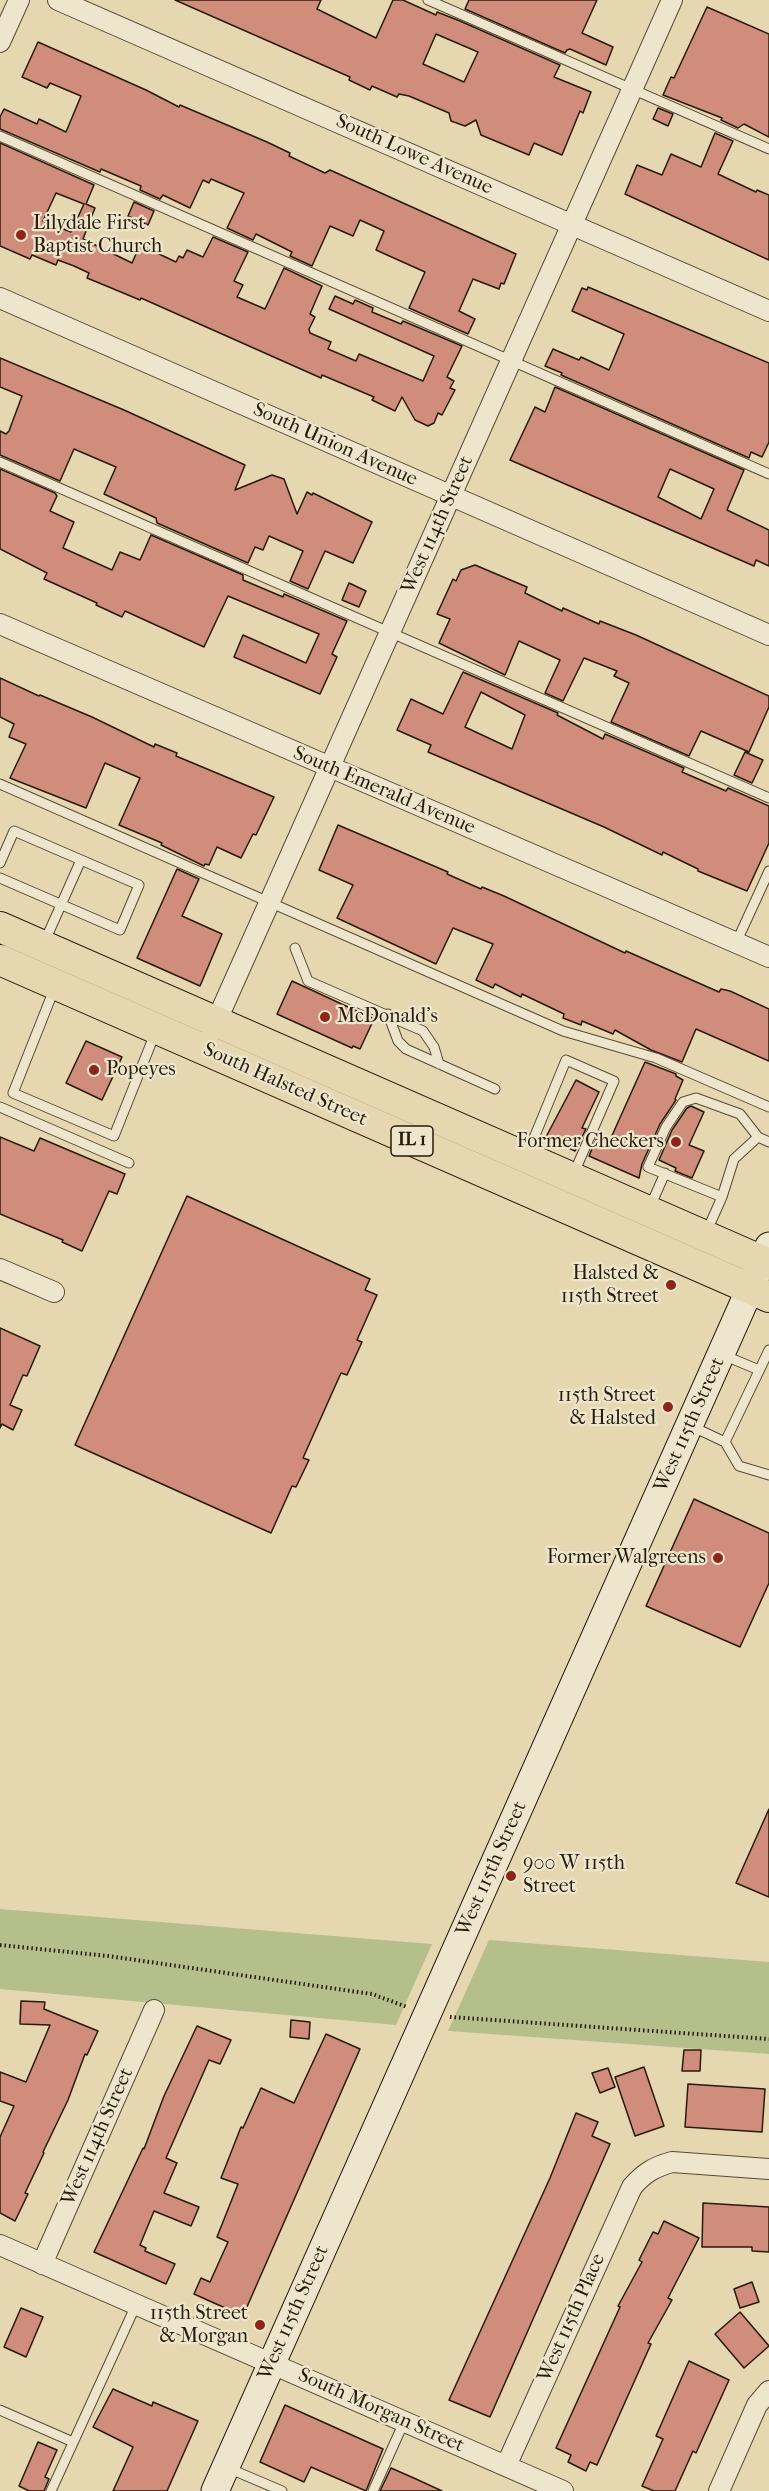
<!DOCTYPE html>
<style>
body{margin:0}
canvas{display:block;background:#e5d8b1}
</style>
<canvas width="769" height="2491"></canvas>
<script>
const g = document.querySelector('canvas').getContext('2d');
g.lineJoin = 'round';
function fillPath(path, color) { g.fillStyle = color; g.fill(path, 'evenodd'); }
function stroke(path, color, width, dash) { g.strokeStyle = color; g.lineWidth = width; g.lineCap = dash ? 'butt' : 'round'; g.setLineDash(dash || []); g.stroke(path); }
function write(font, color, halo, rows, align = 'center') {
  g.font = font + ' "IM FELL French Canon",serif'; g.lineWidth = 4.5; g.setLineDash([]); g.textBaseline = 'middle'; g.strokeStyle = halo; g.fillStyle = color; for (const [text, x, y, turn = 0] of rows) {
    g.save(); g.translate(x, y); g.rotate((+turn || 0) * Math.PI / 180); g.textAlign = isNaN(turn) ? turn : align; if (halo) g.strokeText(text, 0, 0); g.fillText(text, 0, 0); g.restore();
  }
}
fillPath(new Path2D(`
 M0,1909L432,1944L396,2025L0,1989Z
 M489,1940L769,1962V2054L448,2031Z`), '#b5bf8c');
const building = new Path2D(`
 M175,0H321L317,9L376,38L393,0H403L436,15L437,12L460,21L560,65L554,77L591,92L583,113L580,111L562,155L534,143L529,155L481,135L476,120L465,126L451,121L449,113L409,96L399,94L397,97L372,86L370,90L349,80L350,77ZM436,34L478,52L464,82L423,64Z
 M469,0H597L582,33L613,47L606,65L570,49L567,50L565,53L465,9Z
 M707,7L769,34V137L744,124L738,128L721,120L722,118L663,95L671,77L674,78Z
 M38,42L146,90L179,107L180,105L267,142L290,153L289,156L325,173L330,170L516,254L504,284L501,283L499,289L473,279L459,311L475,319L468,334L409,308L425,272L376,250L384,231L360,220L353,236L330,226L312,266L290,256L292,252L256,234L253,240L227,228L244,193L211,179L209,183L203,180L190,208L163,195L160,199L140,190L141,186L101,169L100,172L0,129V117L4,109L37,124L39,119L66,132L81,96L50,83L47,88L22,77Z
 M658,108L673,114L668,126L653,119Z
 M715,133L733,141L718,174L756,192L757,190L769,195V260L625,194L637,165L662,175L671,154L701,167Z
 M0,143L94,185L86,204L95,208L83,239L132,263L140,245L176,262L179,256L183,258L187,250L203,257L213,237L248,252L234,281L243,285L237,297L265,309L284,268L322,286L310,314L315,317L309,329L310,333L331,342L328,349L356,361L359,354L423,381L434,356L329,309L335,296L353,304L355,300L373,308L372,312L401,324L403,321L462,346L447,377L454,381L450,388L455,390L442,415L438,413L434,423L428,426L415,420L402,397L395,411L372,400L374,397L322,375L321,378L141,298L140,300L104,285L87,278L89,273L74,266L58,260L56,265L32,255L30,259L0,246ZM56,193L84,204L71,232L43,221Z
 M134,202L154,211L148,225L128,216Z
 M588,287L769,363V442L762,457L751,452L749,458L561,375L562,373L545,366L553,349L579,360L581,357L609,370L624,334L572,311L582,288L587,290Z
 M0,358L124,410L245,465L235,490L272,475L284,479L297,514L307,492L312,495L313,493L372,522L353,563L325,551L308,589L290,581L303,551L269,536L263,550L255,547L248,563L157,523L156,518L104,494L116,467L74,449L60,481L0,455V431L6,434L9,431L22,396L0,387Z
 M555,387L744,470L727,510L769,530V566L756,560L754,566L510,460L535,407L545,412ZM670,469L714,489L701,519L658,497Z
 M0,469L55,493L57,496L50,511L74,522L63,548L112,570L120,552L140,560L151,535L243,575V580L283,597L284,594L347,621L332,654L337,657L320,694L234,657L243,635L306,663L319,634L228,596L204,647L125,611L122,617L96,605L97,603L44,579L47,573L0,549Z
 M475,565L527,587L525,593L562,611L563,608L599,624L600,621L636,635L769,696V707L749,752L701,731L689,756L611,722L629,683L614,676L617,671L584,658L563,701L545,693L560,660L519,641L505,675L439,643L450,619L437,614L453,579L456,581L461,570Z
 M349,583L366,591L359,607L342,600Z
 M463,672L558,713L557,715L603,739L605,734L684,768L682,772L726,791L728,788L769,806V843L747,891L698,871V869L663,852L662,855L604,827L428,752L431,745L397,730L411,699L443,714ZM481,692L525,715L512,749L465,727Z
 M0,678L39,696L40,695L92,717L154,747L155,744L177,753L176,756L274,797L256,835L253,834L241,858L217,847L209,865L205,864L204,866L161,845L162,843L119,825L140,778L105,763L86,808L10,778L26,744L9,737L14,724L0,717Z
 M745,752L763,760L752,783L734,775Z
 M338,825L448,872L447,874L481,889L482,887L504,896L625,953L626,951L719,992L721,989L730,991L769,1009V1061L696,1029L682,1062L651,1050L615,1030L613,1034L582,1021L581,1025L563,1018L564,1014L522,994L521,997L495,984L493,988L476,980L493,944L453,928L436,964L337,918L353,885L319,870Z
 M177,869L199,879L182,916L222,934L200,986L137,958Z
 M292,981L374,1019L360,1049L353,1046L352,1048L277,1014Z
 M86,1041L122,1057L102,1100L66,1083Z
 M645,1062L676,1074V1076L683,1080L675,1099L676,1100L660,1124L642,1164L639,1178L589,1156L598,1135L610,1140Z
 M576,1080L599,1092L582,1128L586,1129L575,1151L546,1137Z
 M691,1106L704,1112L689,1145L704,1151L692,1178L675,1171L676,1168L659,1160L672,1130L687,1108Z
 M0,1137L34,1151L40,1138L125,1174L117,1194L109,1191L82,1251L62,1242L63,1240L0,1214Z
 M187,1196L370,1279L365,1290L377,1295L357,1340L362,1342L347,1375L341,1373L303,1458L309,1460L296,1487L292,1486L271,1533L75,1445Z
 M0,1328L40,1346L27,1376L23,1375L10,1405L22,1410L13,1430L2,1424L0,1428Z
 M694,1499L769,1533V1583L740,1647L646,1606Z
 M769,1809V1897L736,1883Z
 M21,2001L45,2002L44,2009L98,2031L87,2055L85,2054L68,2100L43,2152L44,2153L25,2193L28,2194L15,2221L0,2213V2137L14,2106L0,2101V2072L26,2082L50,2025L20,2024Z
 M291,2020L310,2022L309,2039L290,2037Z
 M197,2026L231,2040L220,2064L209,2060L166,2158L177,2163L164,2193L199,2207L191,2226L154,2211L140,2245L146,2248L145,2251L175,2264L166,2284L94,2252L143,2148L144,2149L164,2096Z
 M326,2034L360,2049L243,2316L194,2294L201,2278L210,2282L228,2242L217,2237L238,2184L221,2178L241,2127L243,2128L261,2088L294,2103Z
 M684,2050H701L700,2071H682Z
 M644,2067L664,2126L635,2136L615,2077Z
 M608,2068L615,2087L600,2093L592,2073Z
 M688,2084L765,2089L762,2132L685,2127Z
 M576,2113L598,2122L592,2136L610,2144L490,2417L449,2400L550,2178Z
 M703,2203L769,2207V2252L752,2251V2247H702Z
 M664,2221L699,2238L668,2298L672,2300L648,2343L651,2344L597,2465L590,2462L586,2471L568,2462L571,2455L556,2448L620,2307L618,2306L642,2262L639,2260L653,2232L658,2234Z
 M752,2282L759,2302L740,2308L734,2289Z
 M21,2308L43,2317L26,2357L4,2347Z
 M740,2312L769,2346L744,2368L715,2334Z
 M689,2361L729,2380L696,2453L693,2451L675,2491H654L642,2486L663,2439L656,2436Z
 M113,2389L152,2406L153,2402L198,2421L167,2491H113L133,2447L93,2427Z
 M285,2405L383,2449L366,2491L311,2467L304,2482L260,2462Z
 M38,2442L57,2450L45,2477L49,2479L44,2491H29L19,2486Z
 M391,2468L416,2479L442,2491H380Z`);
fillPath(building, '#d08d7b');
stroke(building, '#271b09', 1.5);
const lane = new Path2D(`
 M428,0L769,149
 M0,136L769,474
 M0,462L769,798
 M0,784L563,1031L656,1058L769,1107
 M0,863L14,831L139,885L120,930L0,878
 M44,943L81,860
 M736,943L769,871
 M295,948L308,981L423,1031L434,1047L439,1064
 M55,987L13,1093L114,1136L156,1031
 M388,1014L398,1041L406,1049L495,1089
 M0,1107L129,1163
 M527,1155L566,1060L614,1081L574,1173
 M722,1197L648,1167L666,1127L683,1102L696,1098L740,1114L758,1137L769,1142
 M650,1207L665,1173
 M706,1233L722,1197L734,1159L758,1137
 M723,1355L759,1370
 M691,1426L725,1442L739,1466L769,1475
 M725,1442L769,1350
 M0,2410L73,2442
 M228,2468L282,2491
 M51,2491L136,2305
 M373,2491L404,2422`);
const street = new Path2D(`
 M58,0L769,311
 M0,42L19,0
 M0,298L769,635
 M0,624L769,957
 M212,1031L672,0
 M0,1269L54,1292
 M0,2245L563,2491
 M42,2264L154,2010
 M506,2466L632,2187C644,2173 654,2167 672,2162L769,2169
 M719,2491L757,2405L769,2391`);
const secondary = new Path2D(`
 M215,2491L769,1246`);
const primary = new Path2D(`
 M0,927L769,1264
 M0,960L769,1297`);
stroke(lane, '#564a33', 11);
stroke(street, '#564a33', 22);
stroke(secondary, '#271b09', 29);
stroke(primary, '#271b09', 32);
stroke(new Path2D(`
 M0,1945L108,1956L372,1994L407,2007
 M450,2017L769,2039`), '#271b09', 4, [1.5, 3]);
stroke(lane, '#eee6cc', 9);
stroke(street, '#eee6cc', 20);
stroke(secondary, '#eee6cc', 27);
stroke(primary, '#e5d8b1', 30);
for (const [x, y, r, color] of [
 [21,235,6,"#8f2418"],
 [325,1017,6,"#8f2418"],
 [94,1070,6,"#8f2418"],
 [676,1142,6,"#8f2418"],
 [671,1285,6,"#8f2418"],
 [668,1407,6,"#8f2418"],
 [718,1558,6,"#8f2418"],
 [511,1876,6,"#8f2418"],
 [260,2325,6,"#8f2418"]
]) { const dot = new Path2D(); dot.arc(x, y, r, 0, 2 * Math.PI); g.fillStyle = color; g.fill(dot); stroke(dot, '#eee6cc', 2); }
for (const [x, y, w] of [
 [412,1141,42]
]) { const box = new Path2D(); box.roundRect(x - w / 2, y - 15, w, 30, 4.5); g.fillStyle = '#eee6cc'; g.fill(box); stroke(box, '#271b09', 1.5); }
write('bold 18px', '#271b09', null, [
 ["IL 1",412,1141]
]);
write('20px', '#271b09', '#eee6cc', [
 ["South Lowe Avenue",414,155,24],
 ["South Union Avenue",335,445,24],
 ["West 114th Street",438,525,-66],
 ["South Emerald Avenue",384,791,23],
 ["South Halsted Street",285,1085,24],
 ["West 115th Street",690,1425,-66],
 ["West 115th Street",492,1869,-66],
 ["West 114th Street",98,2137,-66],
 ["West 115th Street",294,2313,-66],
 ["West 115th Place",572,2318,-66],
 ["South Morgan Street",381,2411,24]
]);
write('20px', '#271b09', '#eee6cc', [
 ["Lilydale First",33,224,"left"],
 ["Baptist Church",33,247,"left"],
 ["McDonald's",337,1017,"left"],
 ["Popeyes",106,1070,"left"],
 ["Former Checkers",664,1142],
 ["Halsted &",659,1274],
 ["115th Street",659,1297],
 ["115th Street",656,1396],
 ["& Halsted",656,1419],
 ["Former Walgreens",706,1558],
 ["900 W 115th",523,1864,"left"],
 ["Street",523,1887,"left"],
 ["115th Street",248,2314],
 ["& Morgan",248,2337]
], 'right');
</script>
